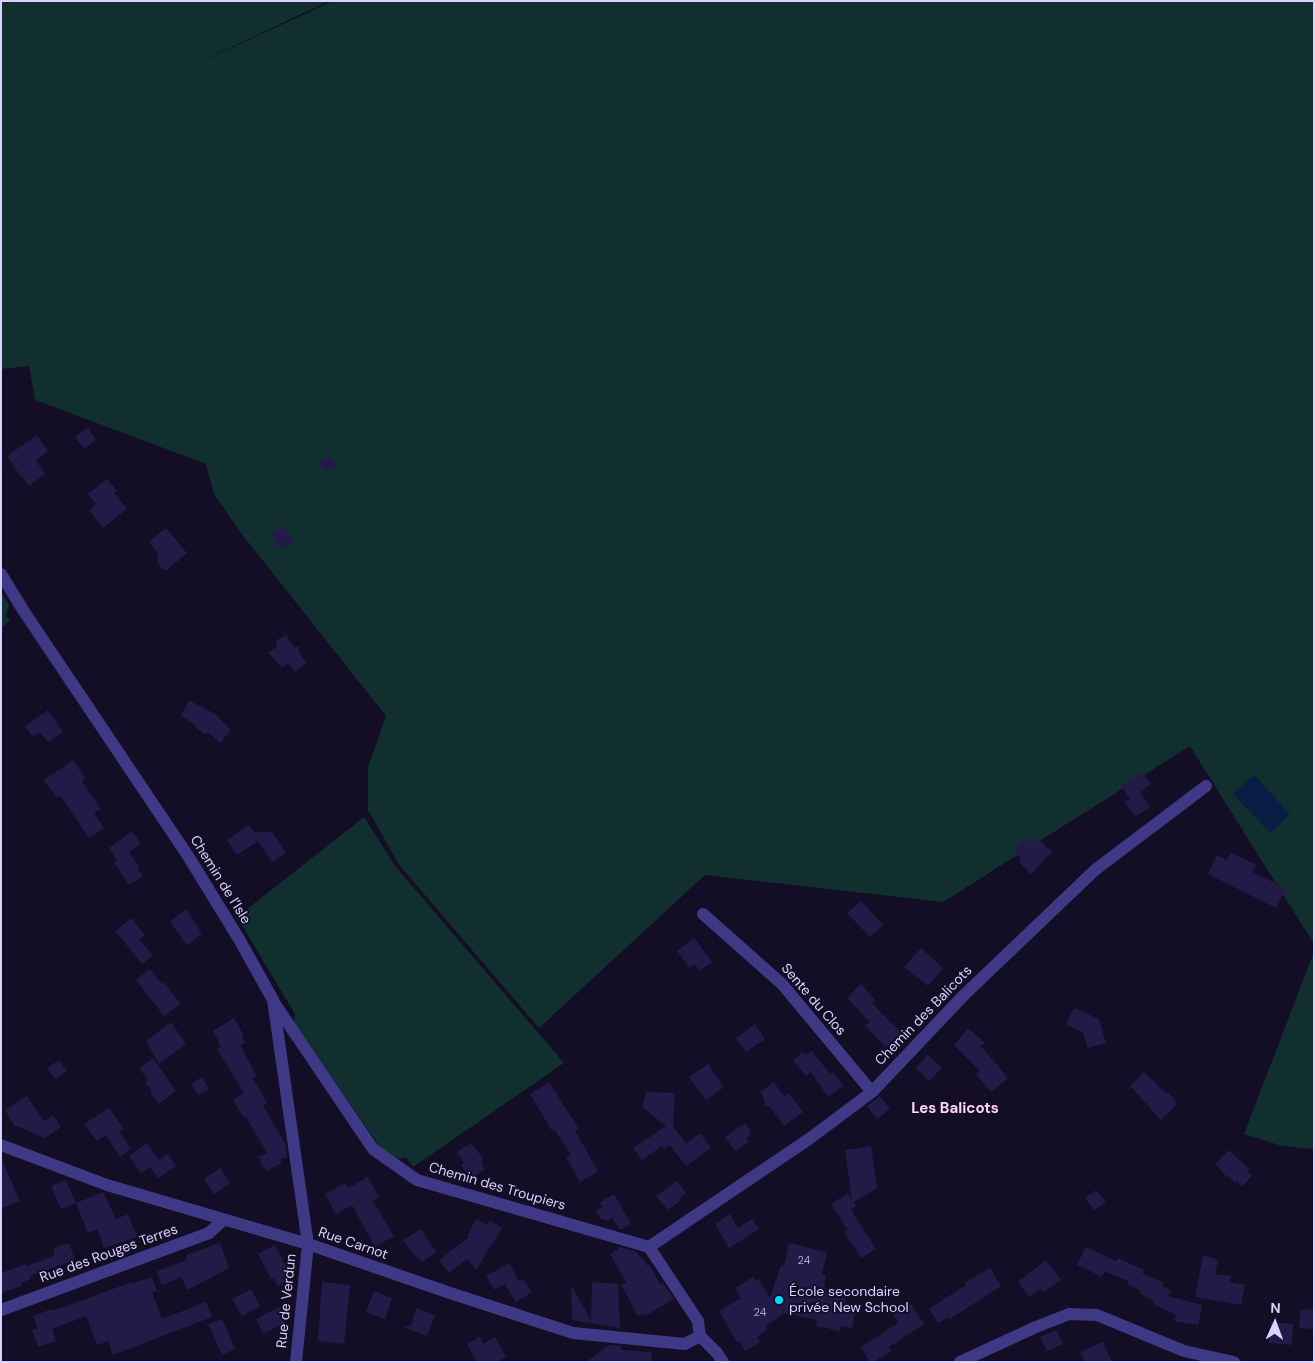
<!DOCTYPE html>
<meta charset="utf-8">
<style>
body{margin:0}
#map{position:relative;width:1315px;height:1363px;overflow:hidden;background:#130e25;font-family:"DM Sans",sans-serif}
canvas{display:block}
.frame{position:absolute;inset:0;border:2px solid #d9d2ff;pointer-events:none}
.north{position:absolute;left:1250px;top:1298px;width:50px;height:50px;-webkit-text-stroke:4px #130e25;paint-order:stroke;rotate:2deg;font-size:14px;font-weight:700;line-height:20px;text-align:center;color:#d9d2ff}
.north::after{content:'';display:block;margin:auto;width:18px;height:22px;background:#d9d2ff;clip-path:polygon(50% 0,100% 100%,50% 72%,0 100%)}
</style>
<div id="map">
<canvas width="1315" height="1363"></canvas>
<div class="frame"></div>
<div class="north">N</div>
</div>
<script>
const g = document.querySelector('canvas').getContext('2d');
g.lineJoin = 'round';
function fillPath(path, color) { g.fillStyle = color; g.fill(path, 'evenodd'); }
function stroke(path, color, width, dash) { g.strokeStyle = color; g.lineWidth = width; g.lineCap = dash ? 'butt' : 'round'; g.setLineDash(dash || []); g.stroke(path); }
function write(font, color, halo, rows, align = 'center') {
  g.font = font + ' "DM Sans",sans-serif'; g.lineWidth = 4; g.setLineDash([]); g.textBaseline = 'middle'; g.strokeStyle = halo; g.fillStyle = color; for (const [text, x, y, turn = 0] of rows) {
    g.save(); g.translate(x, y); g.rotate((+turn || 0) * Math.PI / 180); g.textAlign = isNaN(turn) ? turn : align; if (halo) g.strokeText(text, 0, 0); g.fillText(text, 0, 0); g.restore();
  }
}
fillPath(new Path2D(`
 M1,1H329L168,77L333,1H1314V944L1190,746L943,902L705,875L539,1028L400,866L368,810V767L386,716L241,533L214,494L206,464L35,400L29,366L1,369Z
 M1,593L9,604L6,616L10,621L1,628Z
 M364,817L396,867L564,1063L413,1167L406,1157C395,1161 389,1154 380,1147L294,1022L295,1014L237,917Z
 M1314,952V1149L1282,1146L1244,1134Z`), '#112f2f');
fillPath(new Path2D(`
 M1254,775L1290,814L1270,833L1233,794Z`), '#091c44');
fillPath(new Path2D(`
 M88,428L96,440L84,449L75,437Z
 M37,435L48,451L36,461L45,474L29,486L22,476L21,477L7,456Z
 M329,456L337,466L328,473L319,463Z
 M107,479L117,491L114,493L127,509L103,528L89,510L96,504L88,494Z
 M283,525L294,540L281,550L270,534Z
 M166,528L187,553L167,570L162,569L157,563L158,553L149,542Z
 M286,635L294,647H299V653L307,663L295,672L288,663L282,668L268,653L276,647L277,640Z
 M189,700L215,714L231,730L220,743L208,732L205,734L195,727L196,725L181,716Z
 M48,710L63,732L48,742L40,732L33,737L25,726Z
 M73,760L85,778L82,781L101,809L94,813L104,828L89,838L60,795L57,798L44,780Z
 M1143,772L1151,784L1140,792L1150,807L1135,817L1125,802L1130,799L1121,786Z
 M249,825L254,832H272L286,853L272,862L258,841L237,855L227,840Z
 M132,831L141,844L129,852L140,868L138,869L143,876L129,885L114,862L117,860L109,848Z
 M1025,838L1031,844L1037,838L1052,852L1031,874L1018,861L1021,858L1013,851Z
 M1231,853L1257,865L1252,872L1286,888L1276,908L1208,874L1217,855L1227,860Z
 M861,901L883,925L870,937L847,913Z
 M186,909L202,934L187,945L170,922Z
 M131,918L145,935L139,939L153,956L142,964L115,931Z
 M694,938L712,962L700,971L695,964L690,968L677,951Z
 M921,948L943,968L928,986L904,967Z
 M150,969L162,984L164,982L180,1004L164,1016L136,980Z
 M861,984L875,1000L872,1003L901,1033L886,1047L865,1026L870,1022L847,998Z
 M1074,1008L1099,1019L1106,1043L1088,1048L1083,1033L1066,1024Z
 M234,1018L244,1036L242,1037L245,1042L240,1045L257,1076L253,1078L267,1103L263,1106L285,1143L287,1157L280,1160L282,1163L266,1171L258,1157L267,1153L246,1117L244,1118L233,1100L244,1093L217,1049L221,1046L213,1031Z
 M171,1022L186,1044L159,1064L146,1041Z
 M755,1024L765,1039L746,1052L736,1038Z
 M968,1028L985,1043L981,1046L1008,1078L991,1092L976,1074L980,1071L954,1045Z
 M812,1051L830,1074L833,1072L843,1086L828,1097L811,1072L806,1076L793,1060L803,1052L806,1055Z
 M928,1055L942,1068L929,1081L916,1068Z
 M153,1058L176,1091L159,1104L150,1092L152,1091L145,1082L148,1080L139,1068Z
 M59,1060L67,1071L55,1079L47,1068Z
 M708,1064L724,1087L706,1100L689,1077Z
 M1144,1072L1166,1093H1170L1177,1104L1161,1120L1130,1086Z
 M202,1077L209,1089L198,1095L191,1084Z
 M549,1082L579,1129L575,1131L598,1171L580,1182L566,1157L571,1155L554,1129L552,1131L530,1094Z
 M774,1082L784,1097L789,1093L803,1112L784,1126L770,1107L764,1106L765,1100L760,1092Z
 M646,1092L675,1093L673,1126L686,1144L700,1133L711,1148L686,1166L670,1145L664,1149L662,1146L642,1160L633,1148L666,1126L642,1107Z
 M27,1096L44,1121L53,1115L61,1127L45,1138L14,1125L5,1110Z
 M880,1096L890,1109L877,1119L867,1106Z
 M109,1108L124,1129L120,1132L131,1149L120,1157L106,1135L97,1141L84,1124Z
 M745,1123L750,1130V1135L746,1137L749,1142L735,1151L725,1137Z
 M147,1143L159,1160L168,1154L176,1166L158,1178L150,1167L141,1173L129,1156Z
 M471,1143L482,1157V1165L485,1169L470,1179L461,1165L464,1163L457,1152Z
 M871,1146L877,1188L854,1202L856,1206L851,1210L876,1249L861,1258L844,1232L848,1230L831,1204L848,1193L852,1200L845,1150Z
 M1229,1150L1249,1169L1247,1170L1252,1176L1242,1186L1237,1181L1235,1183L1228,1176L1227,1177L1215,1164Z
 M1,1158L20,1201L1,1209Z
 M220,1168L230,1183L214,1194L204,1179Z
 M368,1177L379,1197L373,1201L394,1236L375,1247L352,1205L336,1214L325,1194L345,1183L348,1188Z
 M66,1180L76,1203L103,1192L116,1219L128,1214L137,1237L104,1248L97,1229L88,1233L76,1203L61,1209L51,1186Z
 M677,1181L686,1193L680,1198L681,1200L668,1210L656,1196Z
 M1096,1190L1106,1202L1094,1210L1085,1198Z
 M614,1194L631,1224L620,1230L612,1218L608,1221L600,1218L596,1211L603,1207L600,1202Z
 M730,1214L738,1228L752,1219L759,1229L729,1248L715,1224Z
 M476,1219L487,1225L490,1221L502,1228L476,1270L467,1259L449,1273L439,1260L469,1237L467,1236Z
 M421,1229L436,1252L422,1262L418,1257L416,1258L403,1240Z
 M69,1243L75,1260L30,1276L27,1266L55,1255L53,1248Z
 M220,1243L229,1268L188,1290L181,1277L162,1285L157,1271L187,1260L186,1255Z
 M789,1243L827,1252L822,1274L826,1275L824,1287L826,1288L827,1292L846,1297L845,1302L857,1304L852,1328L841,1326L840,1331L816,1326L817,1320L785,1313L765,1326L767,1330L757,1337L760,1342L745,1351L739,1341L737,1342L719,1311L741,1298L735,1288L753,1277L756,1281L759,1279L770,1298L781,1265L784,1266Z
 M275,1245L292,1278L278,1286L274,1278L271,1279L258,1254Z
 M617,1246L637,1252L641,1259L643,1258L647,1266L649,1264L660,1284L663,1283L674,1299L645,1316L644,1313L638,1316L621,1284H627L610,1254L618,1249Z
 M1086,1247L1116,1261L1118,1258L1144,1270L1142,1273L1164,1283L1162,1286L1171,1290L1168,1296L1202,1305L1198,1325L1174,1321L1176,1315L1153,1304L1154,1301L1140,1294L1141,1291L1127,1284L1128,1281L1105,1271L1102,1277L1077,1265Z
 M1203,1255L1218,1260L1215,1274L1231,1276L1230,1282L1245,1285L1241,1305L1195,1297Z
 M1046,1260L1061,1280L1050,1288L1043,1292L1041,1288L1029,1297L1018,1282Z
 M509,1263L519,1281L523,1279L532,1292L516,1302L505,1284L495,1290L486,1276Z
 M26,1264L31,1279L21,1283L22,1286L1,1293V1273Z
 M990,1268L1001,1286L950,1319L948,1317L938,1323L929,1309L966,1285L964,1283Z
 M152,1277L157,1291L152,1292L162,1319L206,1302L212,1317L113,1355L108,1341L97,1345L86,1316L52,1329L56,1341L38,1347L32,1330L37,1328L33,1316L52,1309L53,1311L129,1283L130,1284Z
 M322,1282L350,1285L344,1344L318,1341Z
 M592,1282L618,1284L620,1328L572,1320L571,1285L591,1321Z
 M251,1289L260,1306L242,1316L232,1299Z
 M374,1291L392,1298L385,1319L366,1312Z
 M910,1303L924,1324L889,1347L891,1351L874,1362H870L861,1347L898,1323L893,1314Z
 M279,1307L286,1322L263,1334L256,1319Z
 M416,1308L435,1315L427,1336L404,1327L411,1325Z
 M1301,1309L1314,1310V1329L1299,1328Z
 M222,1319L235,1349L222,1355L208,1324Z
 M1271,1322L1293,1324L1292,1345L1269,1343Z
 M1056,1330L1063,1344L1047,1351L1040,1337Z
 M480,1337L483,1344L495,1337L506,1357L497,1362H477L467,1344Z
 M1103,1342L1112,1362H1085L1080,1352Z
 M609,1345L621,1346V1350L652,1352L651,1362H586Z`), '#241a47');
stroke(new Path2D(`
 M1,574L23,610L188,856L239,939L273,1000L308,1244L296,1362
 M703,914L782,984L872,1092
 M275,1004L373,1149L417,1180L649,1247
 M1,1145L107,1185L308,1244L450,1293L573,1333L685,1344L700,1336
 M649,1247L809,1139L872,1092L964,995L1095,870L1206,786
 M649,1247L698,1321L700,1336L717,1353L723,1362
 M1,1310L209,1233L223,1220
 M960,1362L1036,1327L1069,1314L1097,1315L1184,1351L1234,1362`), '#3e3885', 12);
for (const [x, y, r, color] of [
 [779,1300,5,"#00dbfd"]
]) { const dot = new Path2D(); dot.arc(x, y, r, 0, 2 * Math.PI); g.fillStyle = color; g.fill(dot); stroke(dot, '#130e25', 2); }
write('11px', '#aca4d1', null, [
 ["24",804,1261],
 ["24",760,1313]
]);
write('14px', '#d9d2ff', '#130e25', [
 ["Chemin de l’Isle",220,880,58],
 ["Sente du Clos",813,1000,49],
 ["Chemin des Balicots",924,1016,-46],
 ["Chemin des Troupiers",497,1187,16],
 ["Rue Carnot",353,1244,19],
 ["Rue des Rouges Terres",109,1254,-20],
 ["Rue de Verdun",287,1301,-84]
]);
write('14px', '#d9d2ff', '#130e25', [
 ["École secondaire",789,1292],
 ["privée New School",789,1308]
], 'left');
write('bold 15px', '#ffd4ee', '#130e25', [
 ["Les Balicots",955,1109]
]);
</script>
